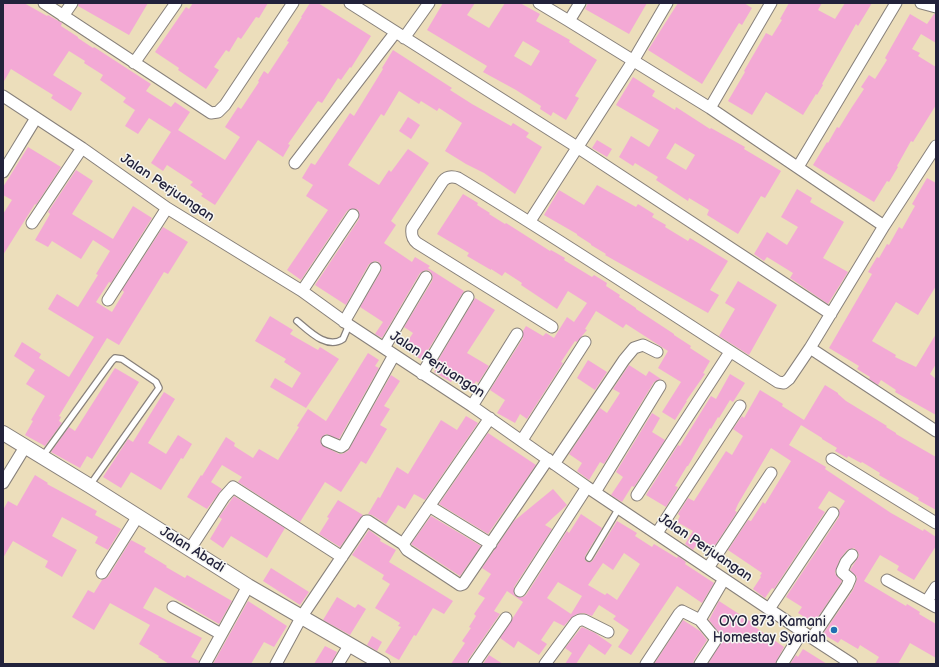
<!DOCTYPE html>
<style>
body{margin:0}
#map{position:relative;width:939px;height:667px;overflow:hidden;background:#ecdebb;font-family:"Balsamiq Sans",sans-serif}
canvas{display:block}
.frame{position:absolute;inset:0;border:4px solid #22223b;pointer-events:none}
</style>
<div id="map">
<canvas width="939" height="667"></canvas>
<div class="frame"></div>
</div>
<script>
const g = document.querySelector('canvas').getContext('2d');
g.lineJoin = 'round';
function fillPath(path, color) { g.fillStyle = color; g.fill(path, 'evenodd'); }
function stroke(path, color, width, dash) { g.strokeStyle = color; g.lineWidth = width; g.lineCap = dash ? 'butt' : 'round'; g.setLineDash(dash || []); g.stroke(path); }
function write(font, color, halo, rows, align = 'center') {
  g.font = font + ' "Balsamiq Sans",sans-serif'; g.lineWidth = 3; g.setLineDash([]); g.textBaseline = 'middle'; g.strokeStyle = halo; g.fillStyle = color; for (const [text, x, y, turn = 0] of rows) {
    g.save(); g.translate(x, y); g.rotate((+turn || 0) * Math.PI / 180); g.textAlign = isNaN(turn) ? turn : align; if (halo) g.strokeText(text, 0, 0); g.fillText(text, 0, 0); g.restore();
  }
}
fillPath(new Path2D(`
 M3,3H24L47,16L48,15L62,23L61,26L78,37V38L93,48L94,47L151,84L146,91L171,107L175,102L190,112L178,130L225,160L240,137L225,127L238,107L241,109L259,82L258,81L264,71L268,74L289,42L287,41L302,17H301L310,3H318L371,36L351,68L350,67L341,80L338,78L322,103L318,101L288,144L290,145L283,157L258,140L215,205L201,196L203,194L190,185L193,182L167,165L163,171L151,163L171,132L149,118L138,134L125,126L135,110L123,102L126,98L100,80L103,75L84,63L85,61L69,51L53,75L82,93L71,111L51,98L53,95L11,69L3,83Z
 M79,3H148L129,35L78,6Z
 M193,3H268L259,18L256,17L241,39L238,37L229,52L226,50L214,67L219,70L206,89L178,70L179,68L155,52L186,7L189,9Z
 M443,3H475L467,15L489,28L505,3H520L540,14L536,21L570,40L569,42L597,60L575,96L579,98L566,120L553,112L551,116L540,109L541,106L516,90L483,72L487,66L427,30ZM523,41L540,51L531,66L514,56Z
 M588,3H647L629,34L585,9Z
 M678,3H744L752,8L742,25L739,23L702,84L648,50Z
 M789,3H822L818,10L835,19L845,3H872L858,26L856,24L822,84L823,85L817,95L816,94L803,115L766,92L752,115L728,101L745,72L744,71L766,33L772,36L782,20L780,19Z
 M910,14L927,24L934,14H936V43L921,34L912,49L920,53L918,56L936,67V105L913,142L911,141L897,166L898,167L889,182L887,181L874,202L813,165L827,142L828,143L837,127L839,128L852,107L864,89L861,87L869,75L875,79L887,60L885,58Z
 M393,50L452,88L450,90L472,104L511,126L513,123L529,133L526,137L542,147L515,194L484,173L466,164L445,151L462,123L439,108L437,111L421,101L419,104L399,91L384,116L381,114L348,165L379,185L389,170L391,172L408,149L429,163L391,221L396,225L384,243L412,262L415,257L430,266L428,268L464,291L422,360L403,348L413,333L404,327L432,281L433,277L430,271L426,270L420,273L382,338L375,334L383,322L360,307L381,271L382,268L379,262L375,261L369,264L346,305L315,285L359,219V212L357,209H350L347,211L301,280L287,270L328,210L306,196L313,185L302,178L311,163L315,165L350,113L354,116L383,69L382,68Z
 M633,77L655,91L652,96L675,110L676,107L710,129L711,128L745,147L744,149L781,171L765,198L761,196L738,234L707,215L709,210L689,198L688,201L656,180L658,177L635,163L633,166L619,157L631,136L649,147L659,130L616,105ZM675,143L695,155L686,170L666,158Z
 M408,117L420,125L411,139L399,131Z
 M597,140L612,149L607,157L592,148Z
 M28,147L61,167L36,205L35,204L3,255V214L12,200L3,195V187Z
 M76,170L93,181L72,214L113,239L133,206L152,218L111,283L109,282L96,302L112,312L124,292L122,290L163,227L188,242L168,274L164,272L119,345L107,338L59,416L61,417L59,421L62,423L45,446L25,435L33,421L31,420L45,396L26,384L35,370L14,356L22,342L41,354L39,358L69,377L94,337L48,309L57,294L78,307L98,275L96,274L110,251L93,240L81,259L52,241L48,247L35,240L50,214L48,212Z
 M927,178L936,183V286L918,315L896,302L872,341L896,355L895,357L916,367L936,334V364L930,374L936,379V415L895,392L896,390L881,380L878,385L869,379L870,377L857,369L859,366L829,348L872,274L868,272L877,257L879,258L887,244L889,245L899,227L902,229L915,206L912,204Z
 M597,185L636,207L638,204L654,214L652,217L666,225L665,227L688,241L690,238L728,261L710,290L719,295L708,313L605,255L606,254L591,245V244L577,235V234L544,215L559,190L584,205Z
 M797,189L812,198L810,202L844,222L823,258L848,272L828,304L790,278L793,273L767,257L764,261L754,254L767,232L787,245L798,227L781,217Z
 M463,194L478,203L477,205L490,213L489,214L505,224L506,223L550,251L551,250L565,258L564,260L592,277L594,275L607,283L606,286L620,295L619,297L636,308V309L674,334V335L691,346L690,348L710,361L703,373L705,374L686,401H687L675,420L662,412L681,382L658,368L668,351L626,324L623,328L596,311L585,329L587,330L577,342L575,341L561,362L563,363L527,419L520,414L515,423L497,413L505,400L490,390L523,338V331L526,326L543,336L546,333L554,338L567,317L574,322L587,303L568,291L557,309L521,285L522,283L505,272L502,276L491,269V270L467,256L469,253L437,234Z
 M738,281L777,305L749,355L719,336L735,309L725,303Z
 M475,298L495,310L467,353L489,366L478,383L476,381L473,386L455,376L451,382L434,372L436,369L434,367Z
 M270,316L293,330L290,334L318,350L320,347L339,359L306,408L270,387L275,378L292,388L301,373L284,362L286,359L255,341Z
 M368,353L379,360L375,366L379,368L339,439L326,434L320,439L322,445L339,454H342L348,451L391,375L400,381L384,406L390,409L380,425L387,429L366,464L361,461L341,492L325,482L300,522L238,482L242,477L222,465L211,482L222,489L207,509L187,497L201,475L202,476L226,437L235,443L234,446L253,458L259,449L278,460L299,427L297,426L308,409L326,421Z
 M588,360L607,372L595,390L577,378Z
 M629,365L646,376L649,371L661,379L654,382L604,464L600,462L589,480L577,471L582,463L569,454L600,408L607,413L620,393L613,389Z
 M115,368L139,382L92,459L87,456L80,468L51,452L69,427L75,431Z
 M730,374L745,383L733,402L730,400L719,418L718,417L711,429L710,428L688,466H687L675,486L678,487L676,491L666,507L646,495L678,445L680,446L711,396L716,399Z
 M825,385L838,393V394L846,401L887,426L886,427L896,433V434L936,457V510L918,500L919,498L879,475L880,473L862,462L861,463L848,456L847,458L835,451L837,448L822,439V438L801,425Z
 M760,390L783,404L782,406L804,420L789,445L826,467L825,469L891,513L923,531L924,529L936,537V546L914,580L897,570L899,566L880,555L864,581L906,606L907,604L920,612L919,614L936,624V658L910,643L898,664H875L879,657L860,645L858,649L841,639L838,643L823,634L853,590L856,582L857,577L850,570L859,556L858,552L854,548L847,550L840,559L835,572L836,575L842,581L814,623L798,613L802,607L786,597L839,517V510L845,501L829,491L818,508L825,512L774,589L772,588L765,598L753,589L761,577L760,576L762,573L728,550L748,520L751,521L763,502L765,504L791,461L771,448L738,504L735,511L737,512L714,547L700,539L693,550L685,544L693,531L677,522L680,516L678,514L688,498L694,501L726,451L732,455L743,436L733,429L742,416L744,418Z
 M164,392L175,399L148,443L166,454L178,435L192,444L183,459L181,458L161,490L131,472L121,488L103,477L128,439L133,442Z
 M652,413L660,418L652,432L665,440L634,487L632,486L622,502L611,495L623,477L616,472Z
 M466,416L478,423L425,500L414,494L405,509L398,505L386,524L372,515L368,514L378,497L380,498L397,467L408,474L441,420L457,430Z
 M488,433L536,465L488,534L439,504Z
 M35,475L48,483L47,484L97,511L95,515L121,529L108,550L95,543L98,537L62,517L52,536L77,550L62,577L45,567L48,561L13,541L3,558V510L8,501L17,506Z
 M553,489L567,505L545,525L552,529L514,587V594L517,597H523L526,595L567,531L569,533L581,514L602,528L585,556V560L587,562H591L593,560L617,521L637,533L635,536L652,547L654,544L677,558L678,556L686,562L685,564L714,583L702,603L677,586L631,655L618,647L629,630L613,619L616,616L599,605L592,616L584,613L577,614L571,618L564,626L554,621L541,640L547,644L539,655L518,641L514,648L500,638L523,602L507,591L494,611L500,614L468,660L467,664H451L465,643L462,641L471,628L469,627L476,616L474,614L485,598L478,594L491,574L482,568L514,521ZM624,553L640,564L617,600L607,593L605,595L588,585L603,563L613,570ZM558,582L582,596L571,614L547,598Z
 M234,496L285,528L267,558L231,536L223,548L210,539L222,519L219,517Z
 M338,500L363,515L340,547L319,534L329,518L327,517Z
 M431,516L481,546L460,576L411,544Z
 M369,530L381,539L380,541L396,550L389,562L453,601L444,614L433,608L416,636L414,635L399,660L385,652L401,627L398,626L400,623L375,608L390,584L382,579L384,575L352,555Z
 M131,540L146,548L144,552L167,566L166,567L185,578L187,575L232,601L219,624L155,587L143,608L202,638L191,657L199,661L198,664H169L158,657L159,656L139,644L150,625L110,603L94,630L72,617L88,590L94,593L102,580L108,577Z
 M271,568L309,592L300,605L263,581Z
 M337,597L355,608L358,604L366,609L350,635L323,620Z
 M248,601L287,626L274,647L264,642L251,664H213Z
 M719,601L756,625L755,627L784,647L775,664H708L722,641L720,634L709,620Z
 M683,620L700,631L707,640L694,660L693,664H654Z
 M582,627L595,633L612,645L605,655L589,644L576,664H565L572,653L565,648L581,628Z
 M372,636L382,642L377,651L367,645Z
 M325,646L337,652L331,664H314Z
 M803,649L827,664H790L796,655L798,657Z
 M489,655L503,664H483Z`), '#f3a9d5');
const service = new Path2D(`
 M297,321C309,331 327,350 343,339L349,325
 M43,456L112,361L115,358L122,359L156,382L159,388L90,485
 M589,558L619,508`);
const minor = new Path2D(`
 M44,3L211,113L218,112L225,105L293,3
 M350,3L577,147L831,314
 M539,3L569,21L580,3
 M921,3L936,7
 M63,16L72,3
 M569,21L710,108L884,226
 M404,38L429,3
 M134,63L176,3
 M3,96L82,148L167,208L302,291L349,325L472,406L587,487L812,638L852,664
 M710,108L771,3
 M295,163L395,33
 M798,167L896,3
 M3,172L36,118
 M530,221L633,61L667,3
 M32,223L82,148
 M302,291L353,215
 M108,300L167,208
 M344,322L375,268
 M552,327L417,243C412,239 411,235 412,228L443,181C447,176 452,176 458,178C566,243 671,314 778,382L784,383L789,379L810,348L884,226L936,146
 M384,348L426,277
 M810,348L936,431
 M422,374L468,297
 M472,406L517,334
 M522,440L585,342
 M327,441L341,447L344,445L394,355
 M832,459L936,523
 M554,464L624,360L634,348L643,345L657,352
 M3,483L25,447
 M595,492L660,386
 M637,495L730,352
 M429,506L491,544
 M657,533L740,406
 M403,544L490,418
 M190,549L224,497L233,487L342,557
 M708,568L771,473
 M102,573L138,516
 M887,580L936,607
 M520,591L587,487
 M927,601L936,587
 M173,607L221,634
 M769,609L833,513
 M700,620L724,579
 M812,638L847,586L850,579L842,572V571L846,562L852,555
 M205,664L248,586
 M276,664L302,616L366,521H368L403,544L407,550L457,583L460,585L463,584L548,459
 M338,664L350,644
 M474,664L506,618
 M545,664L576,622L580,620H584L608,632
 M646,664L679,614L682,611L700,620L715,638V641L700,664
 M782,664L802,632`);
const tertiary = new Path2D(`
 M3,433L90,486L248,586L383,664`);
stroke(service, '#87807b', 8);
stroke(minor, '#87807b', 13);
stroke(tertiary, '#87807b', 16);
stroke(service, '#fff', 5.5);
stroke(minor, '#fff', 11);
stroke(tertiary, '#fff', 14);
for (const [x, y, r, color] of [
 [834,630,4,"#1f6fb2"]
]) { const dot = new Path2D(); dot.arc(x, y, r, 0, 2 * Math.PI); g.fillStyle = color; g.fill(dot); stroke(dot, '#f6f6f2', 1.5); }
write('14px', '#22223b', '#f6f6f2', [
 ["Jalan Perjuangan",167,188,34],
 ["Jalan Perjuangan",437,365,33],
 ["Jalan Perjuangan",705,548,34],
 ["Jalan Abadi",192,550,32]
]);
write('14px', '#22223b', '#f6f6f2', [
 ["OYO 873 Kamani",826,622],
 ["Homestay Syariah",826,638]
], 'right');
</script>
